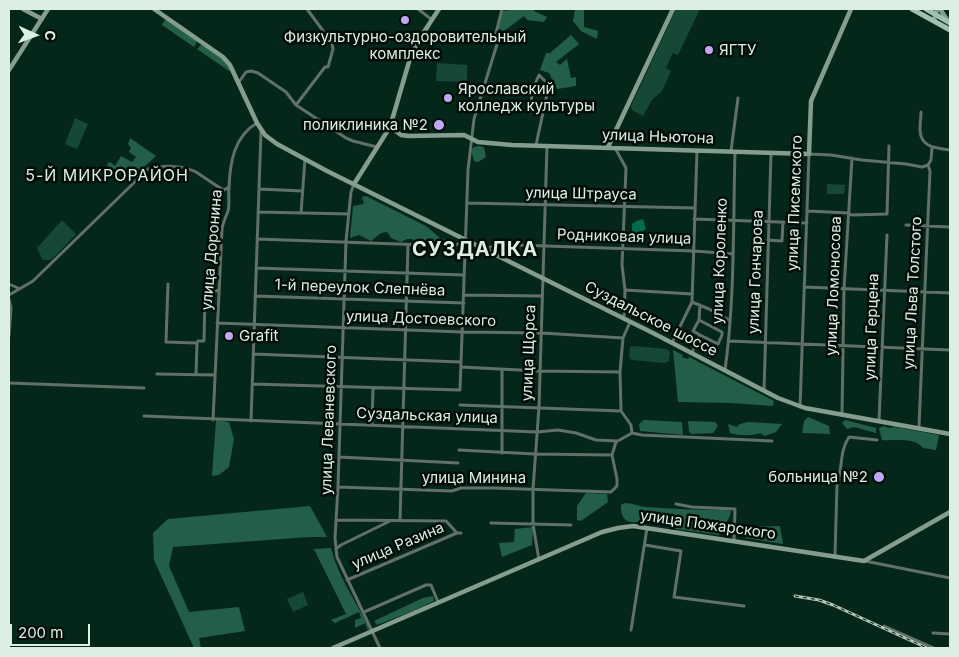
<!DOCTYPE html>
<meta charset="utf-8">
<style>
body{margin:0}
#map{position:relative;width:959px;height:657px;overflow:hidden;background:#05271a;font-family:Inter,sans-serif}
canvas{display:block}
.frame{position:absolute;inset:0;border:10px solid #dcefe5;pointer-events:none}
.north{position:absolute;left:10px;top:10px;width:50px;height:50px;-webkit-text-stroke:4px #020d08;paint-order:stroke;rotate:92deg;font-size:14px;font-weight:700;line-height:20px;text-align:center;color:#dcefe5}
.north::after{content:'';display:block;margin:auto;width:18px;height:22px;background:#dcefe5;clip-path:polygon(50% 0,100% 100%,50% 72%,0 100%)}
.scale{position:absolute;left:10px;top:624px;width:80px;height:22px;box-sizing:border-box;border:2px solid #dcefe5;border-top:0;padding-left:6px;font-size:15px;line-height:18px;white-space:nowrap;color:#dcefe5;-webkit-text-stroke:4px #020d08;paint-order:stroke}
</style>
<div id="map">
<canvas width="959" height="657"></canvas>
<div class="frame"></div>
<div class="north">С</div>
<div class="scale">200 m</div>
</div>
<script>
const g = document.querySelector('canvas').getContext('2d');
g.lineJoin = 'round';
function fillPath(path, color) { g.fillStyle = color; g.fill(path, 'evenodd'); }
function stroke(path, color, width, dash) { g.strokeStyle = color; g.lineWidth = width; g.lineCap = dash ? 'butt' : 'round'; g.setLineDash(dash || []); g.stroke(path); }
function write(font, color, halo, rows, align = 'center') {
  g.font = font + ' Inter,sans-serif'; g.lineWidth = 5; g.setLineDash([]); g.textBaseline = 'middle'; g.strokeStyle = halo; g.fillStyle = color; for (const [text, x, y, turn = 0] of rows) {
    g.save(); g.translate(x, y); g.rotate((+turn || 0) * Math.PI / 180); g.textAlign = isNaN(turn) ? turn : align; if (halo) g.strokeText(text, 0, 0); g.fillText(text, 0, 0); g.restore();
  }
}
fillPath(new Path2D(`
 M676,9H700L678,55L673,53L666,68L671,71L662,91L652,100L643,116L632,110L631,106Z
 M437,63L467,65V82L436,81Z
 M75,118L88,124L77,149L65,144Z
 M827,184L845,185L844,194H827Z
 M62,220L76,234L53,258L50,260H43L37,248Z
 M634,346L667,349L670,352L669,361L664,363L632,360L629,357L630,347Z
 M303,592L308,605L293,612L287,599Z`), '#154935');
fillPath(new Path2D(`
 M509,9H534V11L547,17L544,22L527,20L524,16L504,31L497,28L503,11L510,10Z
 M575,9H584V27L598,31L597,39L581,31L573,21Z
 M166,18L197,41L194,47L162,25Z
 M571,35L579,44L556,62L560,65L567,59L571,78L576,77V86L557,89L549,73L540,70L546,53H550Z
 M202,44L223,59L232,69L229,71L197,49Z
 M130,138L156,156L134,176L126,175L123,172L115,176H102L101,171L109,170L107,164L110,162L115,166L121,156L132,162L136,157L129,152L131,148L128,144Z
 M479,146L484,147L486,157L478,162L474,161L471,150L474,147Z
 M366,196L426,226L440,238L455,242V244H419L412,239H407L401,242L391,238L387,232L381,233L371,241L359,235L350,238L353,206L364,204L362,197Z
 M673,350L683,355L682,357L688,359L689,357L774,401L773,406L731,403L678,402Z
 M808,417L829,426L830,434L802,433L804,421Z
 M216,420L229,422L234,439L229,467L219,475L212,476Z
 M644,420L682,422L683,435L640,431L639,424Z
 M845,420L876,428V433L854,427L847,429L842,423Z
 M688,421L715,422L718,426L713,433L692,434L689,432Z
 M748,422L782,424L776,432L765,436L760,433C751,436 740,436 730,433L728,424L737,427L740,424Z
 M884,426L888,428L895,427L939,435L936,450L923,448C915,437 895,441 882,440L879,428Z
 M586,493L607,494L608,502L581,521L577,520V506Z
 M625,503C632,503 638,506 645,507C672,509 698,510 725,510L731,511C730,520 722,527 719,535L669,528C654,510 620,538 621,505Z
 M310,506L327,537H309L173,547L169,566L189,612L239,607L245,631L199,638L201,648H194L154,560L153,533L168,519Z
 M780,526L783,544L745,538V531L737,530V527Z
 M533,527L532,545L502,557L499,543L514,542L515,529Z
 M331,548C338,577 356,601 369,628L368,631L365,623L355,628V620L361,618L359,612L335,623L331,620L346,614L314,549Z
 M433,596L434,601L413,611L377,625L374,621L423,598Z`), '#235f48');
fillPath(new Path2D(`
 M643,219L646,229L639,235H635L632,232V224L636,221Z`), '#026b4b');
stroke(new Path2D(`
 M418,9L431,19
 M421,38L495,37
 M239,82L246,72L251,71L258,73L286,92L296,105L346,138L353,141L377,147
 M296,105L325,67H328L333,49L332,43L307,9
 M531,112L532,91L539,75L549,85L536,145
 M921,112C921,118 920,123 920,129C920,148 936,148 950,150
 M615,148L626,168L622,265L625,290L624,318
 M731,151L738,98
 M354,184L351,192L346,241L338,487L335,538L337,557L380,648
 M259,189L302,191
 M467,203L695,208
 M808,211L848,213L852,215L887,214L889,146
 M258,212L349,214
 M301,213L305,159
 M694,219L807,223
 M906,225L950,227
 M257,239L454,246L466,240
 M768,240L782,241L783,222
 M487,251L490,247L517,245L694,251L733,254
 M256,268L464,275
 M9,284L18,288
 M168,284L166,342L197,343L196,375
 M804,287L950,293
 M625,290L692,294
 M9,295L33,281L148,169C163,165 182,165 196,172C206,178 214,185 224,190L229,187
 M464,295L542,296
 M255,296L464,303
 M9,299L11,308L9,336
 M692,302L709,309L729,320
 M699,320L700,305
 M630,322L623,338L620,372L621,411L631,425L632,433
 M217,323L463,332L542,333L623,338
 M729,341L950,350
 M197,343L198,341H204L205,297L218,290
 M672,343L692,302L697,151
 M692,353L700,335L718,344L722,335V332L699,320L693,331L700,335
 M253,354L461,362
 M461,367L539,371L620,372
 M725,370C735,298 733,224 735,152
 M157,374L215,375
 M9,383L144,388
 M252,384L460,390L468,170L474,119L498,41L495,37L502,9
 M764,391L771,153
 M460,405L621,411
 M800,407L809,154L831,155L862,160L906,164L922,167L928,165
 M842,414L844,289L852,158
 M144,416L537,432L558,430L576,433L596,440L617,441
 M213,420L222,229C223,222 226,217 228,211C230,204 228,195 229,187C230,163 234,136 257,123
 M251,421L261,131
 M879,421L887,235
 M372,425L373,388
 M919,428C922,342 927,256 930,171L928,165L931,160L932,148
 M632,433L642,435L772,441
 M459,450L535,454L612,455
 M502,453V369
 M339,457L458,463
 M338,487L452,491L461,488H494L611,492L617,486V479L612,455L616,442L632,433
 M676,504L692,507L735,509L734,541
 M336,520L446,521L457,533H461
 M400,520L408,245
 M491,523L571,525
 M645,545L681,551L674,597L744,606
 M336,549L341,545L390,521
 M835,556L837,484C843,468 839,452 849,437L877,440
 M539,560L533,524V489L539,407L547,146
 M865,561L950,578
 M347,580L457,533
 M364,612L426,585H431L438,602
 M884,626L934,648
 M631,630L647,528
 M933,633L950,634`), '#617068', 3);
stroke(new Path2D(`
 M23,9L42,19
 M154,9L223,57L230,65L257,123L265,135L277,144L327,171L653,333L778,398L805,408L950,434
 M940,9L948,21
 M934,20L937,9
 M9,70L48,9
 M390,127L401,135L409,136L464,135L478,142L512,145L809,154L811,101L851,9
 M608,147L673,9
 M354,184L390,127L411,55L420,38L439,9
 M333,648L602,532L618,528L633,526L864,561L950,512`), '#859d91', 4.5);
stroke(new Path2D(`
 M912,9L950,30
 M926,9L950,23`), '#a1c0b1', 5);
const rail = new Path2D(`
 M795,596L819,600L833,605L927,648`);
stroke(rail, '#b2c8bd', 3);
stroke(rail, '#020d08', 1, [4]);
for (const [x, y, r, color] of [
 [405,20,5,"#bfa9f4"],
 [709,50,5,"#bfa9f4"],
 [448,98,5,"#bfa9f4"],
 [439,125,6,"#bfa9f4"],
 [229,336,5,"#bfa9f4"],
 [879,477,6,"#bfa9f4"]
]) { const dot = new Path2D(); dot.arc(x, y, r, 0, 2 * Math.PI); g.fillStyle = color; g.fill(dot); stroke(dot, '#020d08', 2); }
write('15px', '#dcefe5', '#020d08', [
 ["Физкультурно-оздоровительный",405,37,"center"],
 ["комплекс",405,54,"center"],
 ["ЯГТУ",719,50],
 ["Ярославский",458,89],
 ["колледж культуры",458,106],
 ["поликлиника №2",428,125,"right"],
 ["Grafit",239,336],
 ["больница №2",868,477,"right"]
], 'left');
write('15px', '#dcefe5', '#020d08', [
 ["улица Ньютона",658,137,2],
 ["улица Штрауса",581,194,1],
 ["улица Писемского",795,203,-88],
 ["Родниковая улица",624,237,2],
 ["улица Доронина",212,250,-85],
 ["улица Короленко",720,261,-88],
 ["улица Гончарова",756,272,-88],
 ["улица Ломоносова",834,286,-88],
 ["1-й переулок Слепнёва",360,288,2],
 ["улица Льва Толстого",913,293,-87],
 ["улица Достоевского",421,319,2],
 ["Суздальское шоссе",651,319,27],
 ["улица Герцена",872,327,-88],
 ["улица Щорса",529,353,-88],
 ["Суздальская улица",427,416,2],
 ["улица Леваневского",329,420,-88],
 ["улица Минина",474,478],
 ["улица Пожарского",708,525,8],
 ["улица Разина",398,546,-23]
]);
g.letterSpacing = '1px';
write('16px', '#dcefe5', '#020d08', [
 ["5-Й МИКРОРАЙОН",107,176]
]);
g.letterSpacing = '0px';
g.letterSpacing = '1px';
write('bold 20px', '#dcefe5', '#020d08', [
 ["СУЗДАЛКА",475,250]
]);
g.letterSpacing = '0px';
</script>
